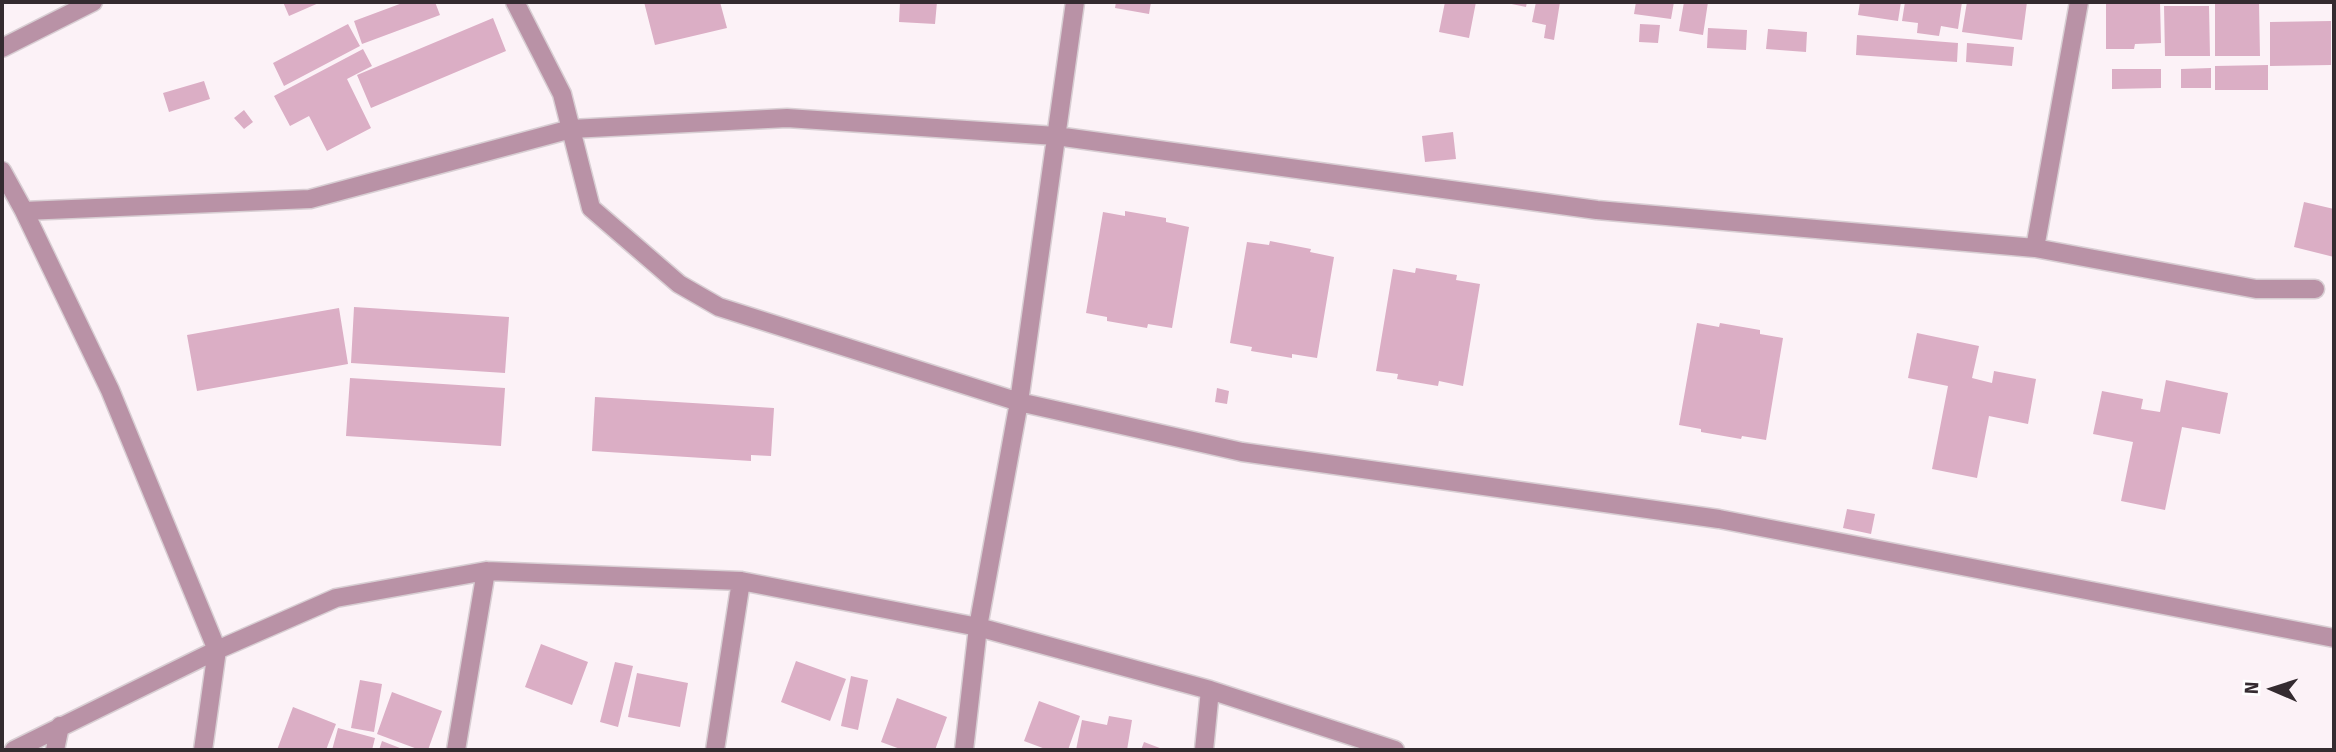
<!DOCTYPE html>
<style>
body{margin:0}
#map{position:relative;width:2336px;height:752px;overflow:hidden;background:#fcf2f7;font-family:"Fira Sans",sans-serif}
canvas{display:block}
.frame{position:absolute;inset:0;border:4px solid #342b30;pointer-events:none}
.north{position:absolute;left:2238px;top:654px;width:70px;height:70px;-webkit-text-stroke:5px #fff;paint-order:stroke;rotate:273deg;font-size:19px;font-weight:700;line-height:28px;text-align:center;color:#342b30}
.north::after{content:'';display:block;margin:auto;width:24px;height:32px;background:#342b30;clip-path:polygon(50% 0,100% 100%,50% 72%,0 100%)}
</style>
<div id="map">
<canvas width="2336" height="752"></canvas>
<div class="frame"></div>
<div class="north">N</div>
</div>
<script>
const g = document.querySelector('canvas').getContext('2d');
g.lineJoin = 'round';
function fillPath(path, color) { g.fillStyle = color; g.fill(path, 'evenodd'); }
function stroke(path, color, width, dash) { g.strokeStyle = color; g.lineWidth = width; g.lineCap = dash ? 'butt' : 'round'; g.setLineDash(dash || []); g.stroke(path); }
fillPath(new Path2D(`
 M283,2H321L289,16Z
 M405,2H435L440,15L362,44L354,21Z
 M644,2H720L727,28L655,45Z
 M900,2H937L935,24L899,22Z
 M1116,2H1151L1149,14L1115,8Z
 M1445,2H1476L1469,38L1439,32Z
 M1502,2H1527L1526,7Z
 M1536,2H1560L1554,40L1544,38L1546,25L1532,22Z
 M1636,2H1674L1671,19L1634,14Z
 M1684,2H1708L1703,35L1679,31Z
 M1860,2H1901L1898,21L1858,15Z
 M1905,2H1962L1958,29L1941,26L1939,36L1917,33L1918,23L1902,21Z
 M1967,2H2027L2022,40L1962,32Z
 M2106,2H2160L2161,43L2135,44L2134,49H2106Z
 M2215,3H2259L2260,56H2215Z
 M2164,6H2209L2210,56H2165Z
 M493,18L506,51L371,108L357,75Z
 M2331,21V65L2270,66V22Z
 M348,24L360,46L284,86L273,63Z
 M1640,24L1660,25L1658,43L1639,42Z
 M1708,28L1747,30L1746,50L1707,48Z
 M1768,29L1807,32L1806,52L1766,49Z
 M1857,35L1958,43L1957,62L1856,55Z
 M1967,43L2014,47L2012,66L1966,62Z
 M363,49L372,66L347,79L371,128L327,151L309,116L290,126L274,96Z
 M2268,65V90H2215V66Z
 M2211,68V88H2181V69Z
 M2112,69H2161V88L2112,89Z
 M204,81L210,99L169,112L163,93Z
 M244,110L253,122L244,129L234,118Z
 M1453,132L1456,159L1425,162L1422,136Z
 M2304,202L2334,209V257L2294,247Z
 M1125,211L1166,218V222L1189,227L1172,328L1148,324L1147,328L1107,321V317L1086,313L1103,212L1125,216Z
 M1270,241L1311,249L1310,252L1334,257L1317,358L1292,354V358L1251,351L1252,347L1230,343L1247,242L1269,245Z
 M1416,268L1457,275L1456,280L1480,284L1463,386L1439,381L1438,386L1397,379L1398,374L1376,371L1393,269L1415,273Z
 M354,307L509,317L505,373L351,363Z
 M339,308L348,364L197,391L187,335Z
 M1697,323L1719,327L1720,323L1760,330V334L1783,338L1766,440L1742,436L1741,439L1701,432V429L1679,425Z
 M1917,333L1979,346L1972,378L1992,383L1994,371L2036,379L2028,424L1989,416L1977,478L1932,469L1948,386L1908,378Z
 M350,378L505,388L501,446L346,436Z
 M2166,380L2228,393L2220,434L2182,427L2165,510L2121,501L2133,442L2093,434L2102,391L2143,399L2141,409L2160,412Z
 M1217,388L1229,391L1227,404L1215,402Z
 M595,397L774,408L771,456L751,455V461L592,451Z
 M1847,509L1875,514L1871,534L1843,528Z
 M541,644L588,662L572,705L525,687Z
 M796,661L846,679L830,721L781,702Z
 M615,662L633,666L618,727L600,722Z
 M637,673L688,683L680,727L628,717Z
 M851,676L868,680L858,730L841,726Z
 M360,680L382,684L374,732L351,728Z
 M392,692L442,711L428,750H420L377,734Z
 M897,698L947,717L935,750H903L881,742Z
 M1039,701L1080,716L1068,750H1048L1024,741Z
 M293,707L336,724L326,750H277Z
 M1109,716L1132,720L1127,750H1076L1082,720L1107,725Z
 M338,728L375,738L372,750H332Z
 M382,741L405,750H379Z
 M1144,742L1165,750H1141Z`), '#dbaec5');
const minor = new Path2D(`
 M515,2L562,94L591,208L679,284L719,307L1019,402L1242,452L1719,519L2334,638
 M2,48L93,2
 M2,171L24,211L110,390L217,650L203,750
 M24,211L310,199L571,129L787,118L1056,136L1597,210L2035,248L2256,289H2315
 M2035,248L2079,2
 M14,750L217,650L336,598L486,571L741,581L978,627L1210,690L1395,750
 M55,750L60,726
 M456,750L486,571
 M715,750L741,581
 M964,750L978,627L1019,402L1075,2
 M1204,750L1210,690`);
stroke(minor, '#d8ced3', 21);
stroke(minor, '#b992a6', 18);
</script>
